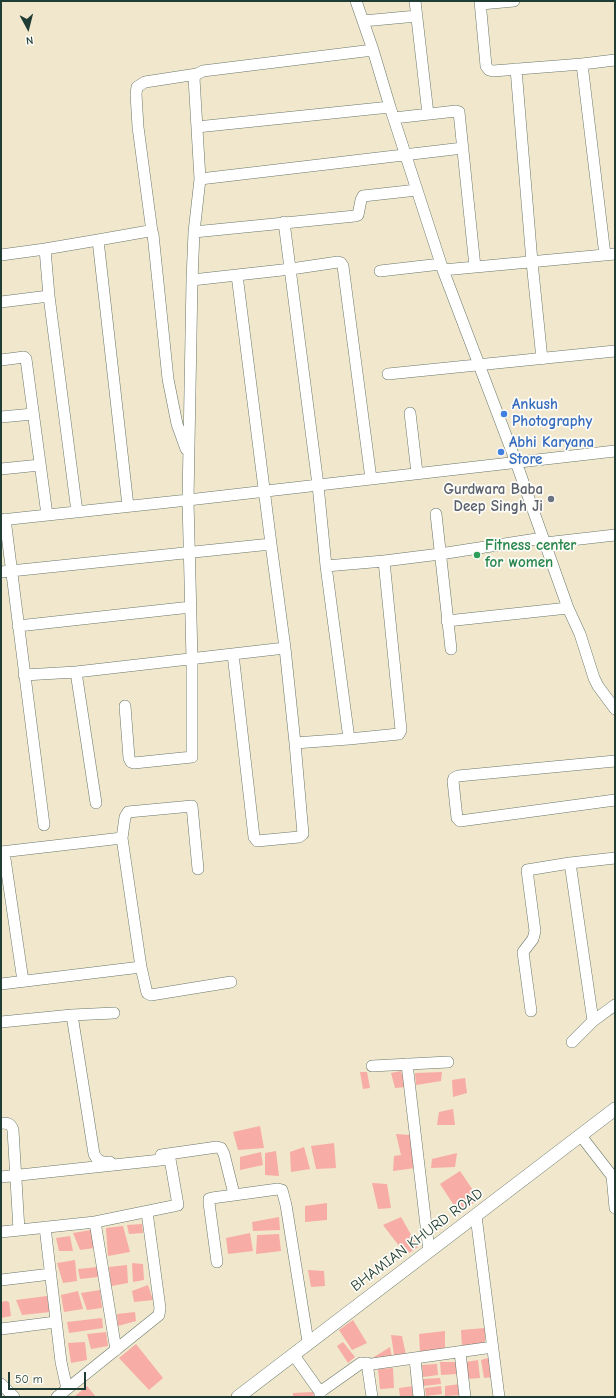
<!DOCTYPE html>
<style>
body{margin:0}
#map{position:relative;width:616px;height:1398px;overflow:hidden;background:#f1e7cc;font-family:"Comic Neue",sans-serif}
canvas{display:block}
.frame{position:absolute;inset:0;border:2px solid #1f3d34;pointer-events:none}
.north{position:absolute;left:8px;top:8px;width:40px;height:40px;-webkit-text-stroke:3px #fdfcf7;paint-order:stroke;rotate:173deg;font-size:11px;font-weight:700;line-height:16px;text-align:center;color:#1f3d34}
.north::after{content:'';display:block;margin:auto;width:14px;height:18px;background:#1f3d34;clip-path:polygon(50% 0,100% 100%,50% 72%,0 100%)}
.scale{position:absolute;left:8px;top:1372px;width:78px;height:18px;box-sizing:border-box;border:2px solid #1f3d34;border-top:0;padding-left:5px;font-size:12px;line-height:14px;white-space:nowrap;color:#1f3d34;-webkit-text-stroke:3px #fdfcf7;paint-order:stroke}
</style>
<div id="map">
<canvas width="616" height="1398"></canvas>
<div class="frame"></div>
<div class="north">N</div>
<div class="scale">50 m</div>
</div>
<script>
const g = document.querySelector('canvas').getContext('2d');
g.lineJoin = 'round';
function fillPath(path, color) { g.fillStyle = color; g.fill(path, 'evenodd'); }
function stroke(path, color, width, dash) { g.strokeStyle = color; g.lineWidth = width; g.lineCap = dash ? 'butt' : 'round'; g.setLineDash(dash || []); g.stroke(path); }
function write(font, color, halo, rows, align = 'center') {
  g.font = font + ' "Comic Neue",sans-serif'; g.lineWidth = 3.5; g.setLineDash([]); g.textBaseline = 'middle'; g.strokeStyle = halo; g.fillStyle = color; for (const [text, x, y, turn = 0] of rows) {
    g.save(); g.translate(x, y); g.rotate((+turn || 0) * Math.PI / 180); g.textAlign = isNaN(turn) ? turn : align; if (halo) g.strokeText(text, 0, 0); g.fillText(text, 0, 0); g.restore();
  }
}
fillPath(new Path2D(`
 M401,1071L406,1087L395,1088L391,1073Z
 M360,1072H367L370,1088L363,1089Z
 M442,1072L441,1081L416,1085L415,1073Z
 M465,1078L467,1093L453,1097L452,1080Z
 M453,1109L455,1125H437L439,1112Z
 M260,1126L264,1148L238,1150L233,1132Z
 M396,1134L410,1135L415,1168L393,1171L394,1156L401,1155Z
 M334,1143L336,1168L316,1169L311,1146Z
 M304,1147L310,1169L291,1172L290,1152Z
 M276,1151L279,1176L265,1175V1153Z
 M261,1152L263,1165L240,1170V1157Z
 M457,1153L455,1167L431,1168L432,1159Z
 M460,1171L479,1199L459,1213L440,1184Z
 M372,1183L387,1184L391,1208L378,1209Z
 M327,1203V1220L305,1222V1206Z
 M279,1217L280,1230L253,1231L252,1222Z
 M401,1217L418,1247L406,1255L383,1225Z
 M142,1224L143,1233L129,1234L127,1225Z
 M123,1226L130,1252L108,1256L106,1228Z
 M91,1230L94,1248L80,1250L73,1233Z
 M250,1233L253,1251L228,1254L226,1238Z
 M279,1234L281,1251L256,1254L257,1235Z
 M70,1236L73,1251H59L56,1238Z
 M75,1260L77,1281L63,1283L57,1263Z
 M132,1263L143,1264L144,1280L133,1282Z
 M127,1265L128,1283L111,1286L109,1267Z
 M98,1267V1277L80,1279L78,1269Z
 M308,1270L324,1271L325,1286L311,1287Z
 M148,1285L153,1300L134,1302L132,1291Z
 M100,1290L102,1308L87,1310L81,1293Z
 M78,1291L83,1309L64,1312L61,1295Z
 M47,1296L50,1312L22,1315L16,1300Z
 M6,1301L9,1302L11,1316L1,1318V1302Z
 M135,1312L136,1321L118,1326L117,1314Z
 M102,1318L103,1328L69,1333L67,1322Z
 M353,1320L367,1343L352,1350L339,1330Z
 M485,1328V1343L462,1347L461,1330Z
 M445,1331V1350L420,1352L419,1334Z
 M106,1332L108,1346L91,1349L87,1334Z
 M391,1335L402,1336L406,1355H394Z
 M85,1342L87,1360L71,1363L68,1343Z
 M343,1342L355,1357L348,1363L337,1346Z
 M136,1344L163,1378L149,1390L119,1358Z
 M390,1347L392,1357L374,1361V1357Z
 M491,1357L493,1377L484,1378L481,1360Z
 M478,1360L480,1378L468,1379L466,1362Z
 M440,1362H457V1374L441,1375Z
 M437,1364L438,1375L423,1377L422,1365Z
 M393,1368L394,1388L380,1389L378,1369Z
 M440,1378L441,1384L423,1386V1379Z
 M460,1384V1395L445,1396V1386Z
 M87,1386L96,1397H74Z
 M414,1386L415,1396L400,1397L399,1388Z
 M441,1386L442,1394L426,1396L425,1388Z
 M313,1392L314,1397H293V1393Z`), '#f7aca5');
const minor = new Path2D(`
 M356,1L373,50L390,107L443,270L516,462L568,608L447,621
 M415,1L428,114
 M480,1L486,66L489,70L493,71L582,64L605,255
 M481,4L514,1
 M363,21L417,16
 M582,64L615,60
 M516,69L532,262L542,359
 M394,118L456,111L459,112L475,267
 M197,127L390,107
 M200,179L463,148
 M284,222L318,485L326,566L349,739L399,734L401,730L384,561L326,566
 M152,232L138,127L136,94L137,87L145,82L197,74
 M194,232L355,216L358,215L361,200L363,196L417,190
 M98,240L149,231L153,234L168,379L177,424L186,449
 M1,255L45,249L98,240L128,506
 M443,270L615,254
 M380,271L441,264
 M237,275L271,544
 M192,280L194,232L200,179L194,78L197,74L203,71L373,50
 M49,296L77,512
 M1,302L49,296L45,249
 M1,360L24,357L26,359L47,515
 M388,374L615,351
 M410,413L417,473
 M1,417L33,414
 M1,469L40,465
 M436,514L451,649
 M5,519L44,825
 M1,520L188,500L615,451
 M545,543L615,535
 M384,561L440,554L543,538
 M1,572L271,544L285,648L295,743L349,739
 M568,608L580,634L594,678L598,686L615,709
 M18,626L191,607
 M233,654L254,837L257,841L299,837L303,834L295,743
 M76,672L96,803
 M24,675L76,672L285,648
 M125,706L129,758L131,762L134,763L192,757V659L188,500L192,280L291,269L338,262L341,263L343,266L371,479
 M615,761L458,776L454,778L453,781L457,818L460,821L615,800
 M122,838L125,817L128,812L192,806L198,869
 M1,852L122,838L141,967L147,993L151,995L231,982
 M4,852L23,981
 M570,863L593,1021
 M1,984L141,967
 M531,1011L523,952L533,939L535,931L527,870L570,863L615,858
 M1,1022L72,1015
 M572,1042L593,1021L615,1005
 M407,1064L429,1251
 M372,1066L448,1062
 M1,1123C7,1123 11,1123 13,1130L19,1230
 M581,1136L612,1176L615,1208
 M161,1155L217,1147L221,1148L224,1154L234,1194
 M110,1162C102,1163 97,1161 94,1154L72,1015L114,1013
 M1,1177L170,1159L178,1205L95,1222L1,1232
 M476,1216L499,1397
 M95,1222L116,1350
 M45,1227L61,1362L67,1389
 M217,1262L209,1203V1199L212,1198L278,1189L282,1190L286,1205L308,1342
 M1,1280L51,1274
 M1,1329L56,1322
 M460,1352L465,1397
 M293,1354L320,1392V1397
 M415,1359L419,1397
 M367,1363L372,1397
 M1,1384L14,1397
 M320,1392L361,1363L372,1364L493,1347
 M57,1397L159,1315L160,1308L147,1212`);
const tertiary = new Path2D(`
 M238,1397L615,1109`);
stroke(minor, '#687869', 12);
stroke(tertiary, '#687869', 14);
stroke(minor, '#fff', 11);
stroke(tertiary, '#fff', 13);
for (const [x, y, r, color] of [
 [504,414,4,"#3f7fe0"],
 [501,452,4,"#3f7fe0"],
 [551,499,4,"#6b7280"],
 [477,555,4,"#2e9e5b"]
]) { const dot = new Path2D(); dot.arc(x, y, r, 0, 2 * Math.PI); g.fillStyle = color; g.fill(dot); stroke(dot, '#fdfcf7', 1.5); }
write('bold 15px', '#366cbe', '#fdfcf7', [
 ["Ankush",512,405],
 ["Photography",512,422],
 ["Abhi Karyana",509,443],
 ["Store",509,460]
], 'left');
write('bold 15px', '#5b616d', '#fdfcf7', [
 ["Gurdwara Baba",543,490],
 ["Deep Singh Ji",543,507]
], 'right');
write('bold 15px', '#27864d', '#fdfcf7', [
 ["Fitness center",485,546],
 ["for women",485,563]
], 'left');
write('15px', '#1f3d34', '#fdfcf7', [
 ["BHAMIAN KHURD ROAD",417,1240,-37]
]);
</script>
